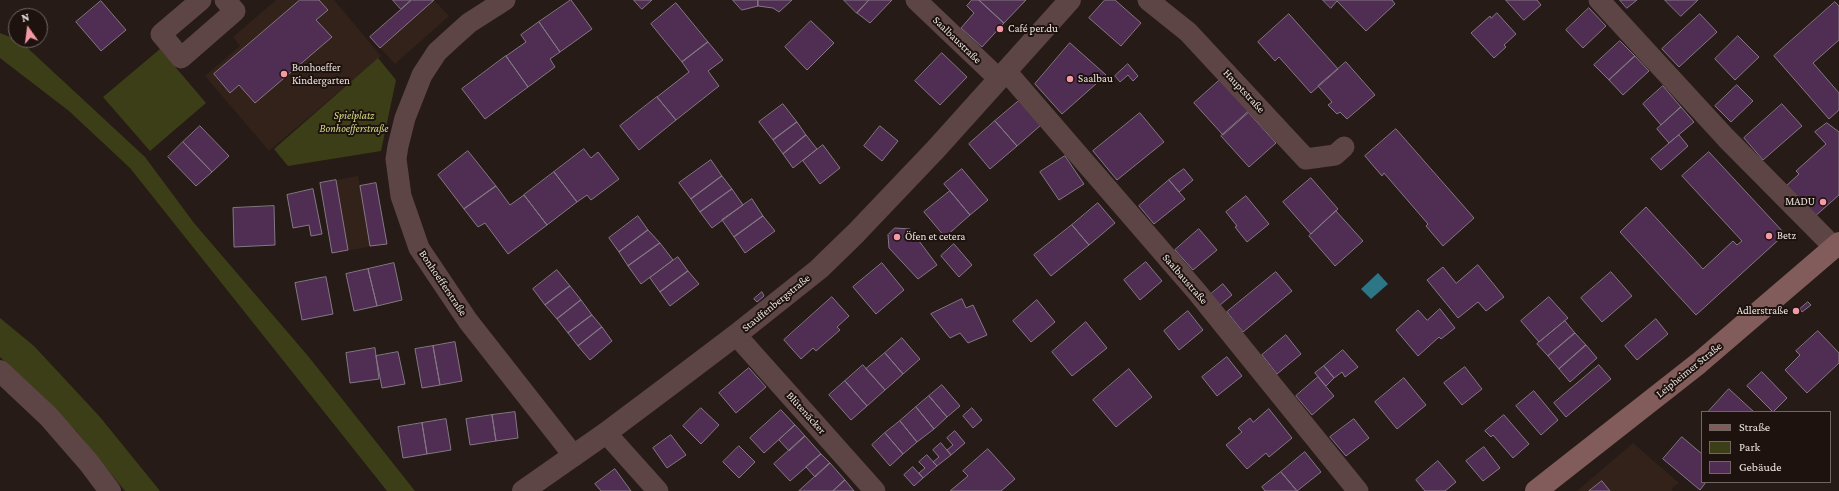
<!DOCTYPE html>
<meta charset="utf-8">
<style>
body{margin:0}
#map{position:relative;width:1839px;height:491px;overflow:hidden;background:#261b16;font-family:"Crimson Pro",serif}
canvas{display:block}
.legend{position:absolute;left:1701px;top:411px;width:130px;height:72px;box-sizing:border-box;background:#1d120d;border:1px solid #706662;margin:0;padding:5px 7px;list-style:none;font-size:12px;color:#ede4e1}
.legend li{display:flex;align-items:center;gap:8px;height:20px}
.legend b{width:20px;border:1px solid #706662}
.north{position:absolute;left:8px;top:8px;width:40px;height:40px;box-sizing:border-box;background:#1d120d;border:1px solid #706662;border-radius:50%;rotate:346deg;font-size:11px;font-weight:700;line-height:16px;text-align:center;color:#ede4e1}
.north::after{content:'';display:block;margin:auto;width:14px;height:18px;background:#f49aa6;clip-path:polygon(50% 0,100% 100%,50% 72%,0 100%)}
</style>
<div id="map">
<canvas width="1839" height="491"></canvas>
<ul class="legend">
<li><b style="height:5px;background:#825b5b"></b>Straße</li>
<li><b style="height:11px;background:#3c3e17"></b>Park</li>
<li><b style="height:11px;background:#502d52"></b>Gebäude</li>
</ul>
<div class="north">N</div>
</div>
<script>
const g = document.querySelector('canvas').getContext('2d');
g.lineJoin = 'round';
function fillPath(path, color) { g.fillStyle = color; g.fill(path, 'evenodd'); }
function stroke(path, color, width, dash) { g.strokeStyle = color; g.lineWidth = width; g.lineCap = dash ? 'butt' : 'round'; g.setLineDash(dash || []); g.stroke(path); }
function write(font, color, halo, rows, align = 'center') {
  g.font = font + ' "Crimson Pro",serif'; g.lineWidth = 4; g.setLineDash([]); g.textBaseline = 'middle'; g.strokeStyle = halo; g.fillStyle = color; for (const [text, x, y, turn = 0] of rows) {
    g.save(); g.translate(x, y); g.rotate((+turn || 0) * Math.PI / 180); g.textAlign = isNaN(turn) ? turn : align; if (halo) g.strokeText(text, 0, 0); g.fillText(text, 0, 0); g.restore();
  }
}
fillPath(new Path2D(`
 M276,0H334L381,56L269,151L205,76L240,46L233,37Z
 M412,0H434L449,16L395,64L370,37Z
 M358,176L360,186L376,183L387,244L332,253L320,183Z
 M1633,443L1679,483L1671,489L1673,491H1577Z`), '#33221a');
fillPath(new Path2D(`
 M0,33L20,41L145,157L194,223L308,356L415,491H387L130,168L69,111L0,58Z
 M160,49L206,103L150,151L103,97Z
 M378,58L396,80L381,151L288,166L274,149Z
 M0,318L34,346L100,417L160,491H125L76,431L0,357Z`), '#3c3e17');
fillPath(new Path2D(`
 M1378,273L1388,284L1371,299L1361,289Z`), '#2c7686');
const building = new Path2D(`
 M300,0H319L328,10L316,20L332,37L255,103L239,85L230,93L214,74Z
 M393,0H411L401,9Z
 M412,0H434L380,48L370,37Z
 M571,0L592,29L560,52L539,22Z
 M634,0H652L642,9Z
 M733,0H758V6L742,10Z
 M758,0H792L779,12L773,8L758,6Z
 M844,0H869L857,13Z
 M869,0H892L870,23L857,13Z
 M972,0H979L1004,23L982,47L961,28L974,13L967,6Z
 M979,0H1026L1004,23Z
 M1105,0H1115L1141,23L1121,46L1089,18Z
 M1323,0H1392L1395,4L1366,31L1337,1L1331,8Z
 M1506,0H1537L1541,5L1524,20Z
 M1620,0H1637L1627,8Z
 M1665,0H1698L1681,16Z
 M101,1L126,30L101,51L76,22Z
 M1835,2L1839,6V40L1813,63L1839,93V110L1829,119L1774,56Z
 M676,3L708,42L682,62L651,24Z
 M1589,8L1606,26L1583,48L1566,30Z
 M1497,13L1516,34L1504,45L1506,47L1494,58L1471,33L1490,16L1491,18Z
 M1289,14L1338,69L1311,93L1279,57L1275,61L1258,42Z
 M1700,14L1717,32L1679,67L1662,49Z
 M811,21L834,43L807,70L785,47Z
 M539,22L560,52L550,59L555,67L528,87L506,56L526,42L521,35Z
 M1738,36L1759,57L1735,80L1715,59Z
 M1620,41L1635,56L1609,80L1594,65Z
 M708,42L723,60L708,71L719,86L676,120L657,97L689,72L682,62Z
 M1070,43L1106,75L1062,114L1035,84Z
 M942,53L967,77L940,105L915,81Z
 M506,56L528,87L485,119L462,89Z
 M1635,56L1649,71L1623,95L1609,80Z
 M1346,62L1375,95L1347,119L1340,112L1337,114L1328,105L1332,102L1318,86Z
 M1128,64L1138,76L1133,81L1128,75L1120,82L1115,76Z
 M1221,79L1250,111L1223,135L1194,103Z
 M1737,85L1753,101L1731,122L1715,106Z
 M1663,86L1681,107L1661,125L1643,104Z
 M657,97L676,120L639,150L620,126Z
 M1020,100L1041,125L1017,146L995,121Z
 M783,104L797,122L773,140L759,122Z
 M1782,104L1802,126L1763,160L1744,138Z
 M1681,107L1694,122L1669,143L1657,129Z
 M1248,112L1276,143L1249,167L1221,136Z
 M1140,113L1164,142L1117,180L1093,151Z
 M995,121L1017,146L990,169L969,144Z
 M797,122L806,135L783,154L773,140Z
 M1827,123L1839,132V195L1813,218L1785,187L1799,174L1796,171L1826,144L1815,132Z
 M200,126L229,156L212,172L183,142Z
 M880,126L898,141L882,161L864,146Z
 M1396,129L1474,218L1443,246L1426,226L1428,224L1384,173L1382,176L1365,156Z
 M806,135L817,149L793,168L783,154Z
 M1679,135L1688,146L1661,170L1651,159Z
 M183,142L212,172L196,186L168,157Z
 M823,145L840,168L820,184L803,161Z
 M584,149L591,158L598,152L619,179L591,200L587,195L577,202L554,172Z
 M468,151L496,186L464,209L438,175Z
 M1709,152L1785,234L1696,315L1620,232L1646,207L1703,269L1733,241L1737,245L1742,241L1682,176Z
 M1065,156L1084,184L1059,200L1040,172Z
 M711,160L722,176L691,199L679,183Z
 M962,169L988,200L970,215L944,184Z
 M1184,169L1193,180L1179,192L1169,180Z
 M554,172L577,202L547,225L524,195Z
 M722,176L732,189L700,212L691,199Z
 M1311,178L1338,209L1311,234L1283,202Z
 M336,180L348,250L332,253L320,183Z
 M1169,180L1185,199L1154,224L1139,206Z
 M376,183L387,244L370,246L360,186Z
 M496,186L510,205L524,195L547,225L508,254L485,223L478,227L464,209Z
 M313,189L322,234L311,236L309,225L293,228L287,195Z
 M732,189L743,205L712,228L700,212Z
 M950,191L970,215L945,237L924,212Z
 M1246,196L1269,224L1247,242L1235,227L1237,226L1226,212Z
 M752,199L763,216L734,237L722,220Z
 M1098,203L1115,223L1089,245L1072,225Z
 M274,206L275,245L234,247L233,208Z
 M1336,211L1363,241L1335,266L1309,236Z
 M638,216L648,230L619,252L609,238Z
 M763,216L775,231L745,253L734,237Z
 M1072,225L1089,245L1051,276L1034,255Z
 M895,228L910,229L937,265L918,279L889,248L888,235Z
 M1199,229L1217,250L1193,270L1175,250Z
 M648,230L660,243L628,266L619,252Z
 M660,243L673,260L641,284L628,266Z
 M954,244L972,265L959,277L941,256Z
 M678,257L688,271L660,292L650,278Z
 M1146,262L1162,281L1140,300L1124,280Z
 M394,263L402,300L377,306L368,269Z
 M882,263L904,290L876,314L853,287Z
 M1478,265L1504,297L1486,311L1478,302L1458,318L1427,280L1443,267L1456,283Z
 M368,269L377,306L354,311L346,274Z
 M557,270L570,286L545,305L533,289Z
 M688,271L699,284L670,306L660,292Z
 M1276,272L1292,291L1243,332L1227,312Z
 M1611,272L1632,296L1602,322L1581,298Z
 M326,277L333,314L302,320L295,283Z
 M1223,284L1232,295L1220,305L1211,294Z
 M570,286L581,300L557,319L545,305Z
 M762,292L764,296L757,302L754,299Z
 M832,297L849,316L837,327L840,330L816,351L813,348L801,359L784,340Z
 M1549,297L1568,318L1539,342L1521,321Z
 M962,299L966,308L973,305L987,335L968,343L960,333L950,338L931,314Z
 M581,300L592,315L568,333L557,319Z
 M1037,300L1055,322L1031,342L1013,321Z
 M1808,302L1811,305L1802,312L1800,309Z
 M1440,309L1455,328L1441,339L1439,337L1418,356L1396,330L1418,310L1427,320Z
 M1188,311L1203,330L1179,350L1164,331Z
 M592,315L602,327L578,346L568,333Z
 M1656,319L1668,334L1637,360L1625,346Z
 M1565,321L1575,333L1548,356L1537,344Z
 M1086,322L1107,348L1072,376L1052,352Z
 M602,327L612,341L590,360L578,346Z
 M1818,331L1839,353V363L1807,393L1785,370L1800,355L1796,351Z
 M1575,333L1586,345L1559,369L1548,356Z
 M1286,335L1301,354L1277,374L1262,355Z
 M902,338L920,359L903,374L885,353Z
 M455,342L462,381L440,385L433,346Z
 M1586,345L1597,358L1570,382L1559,369Z
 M433,346L440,385L422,388L415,349Z
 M375,348L379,379L350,383L346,353Z
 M1343,350L1358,367L1345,377L1342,372L1334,378L1324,366Z
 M398,352L405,384L382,388L376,356Z
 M885,353L903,374L885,390L866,369Z
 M1227,357L1242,376L1217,396L1202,377Z
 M863,365L885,390L867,406L845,381Z
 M1599,365L1611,379L1566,417L1554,403Z
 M1324,366L1334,378L1326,386L1315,373Z
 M1465,367L1482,389L1462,405L1444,383Z
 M749,368L766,387L736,413L719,393Z
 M1129,369L1152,397L1116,427L1093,400Z
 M1762,372L1787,398L1773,412L1747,386Z
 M1318,377L1334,396L1312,415L1296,396Z
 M1404,378L1426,405L1397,429L1375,402Z
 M845,381L867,406L851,420L829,395Z
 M942,385L960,406L947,417L929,396Z
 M1729,389L1754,412H1708Z
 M1534,391L1558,420L1541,435L1516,406Z
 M929,396L947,417L934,429L916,407Z
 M916,407L934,429L917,442L900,421Z
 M701,408L719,425L701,444L683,426Z
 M972,408L982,420L973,428L963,416Z
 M1269,409L1292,438L1269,457L1266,453L1247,469L1226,445L1242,432L1238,428L1250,418L1253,422Z
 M781,410L795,425L764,453L750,438Z
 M515,412L518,438L496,441L492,415Z
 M492,415L496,441L470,445L466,419Z
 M1504,415L1529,444L1513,458L1493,435L1491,437L1485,431Z
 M446,419L451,450L427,454L422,423Z
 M1354,419L1369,438L1346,456L1330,437Z
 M900,421L917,442L903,454L885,433Z
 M422,423L427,454L403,458L398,427Z
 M795,425L805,436L789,451L779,440Z
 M955,431L965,443L951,455L947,450L953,445L947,438Z
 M885,433L903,454L890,466L872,445Z
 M671,435L686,455L667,468L653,448Z
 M805,436L821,454L790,481L774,464Z
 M1682,437L1702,454V482H1706L1700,490L1663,459Z
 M941,443L951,455L937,466L933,462L939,457L933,450Z
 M739,446L755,462L739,478L723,462Z
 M1484,447L1500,468L1483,481L1466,461Z
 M988,449L1015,479L1001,491H950L968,476L963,471Z
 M1305,452L1321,472L1297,491L1281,472Z
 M821,454L830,463L815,477L806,467Z
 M927,455L937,466L923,478L919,473L925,468L919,462Z
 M1438,461L1456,482L1445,491H1425L1416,480Z
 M830,463L845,480L833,491H799Z
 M913,467L923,478L914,486L904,475Z
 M615,469L631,491H601L595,484Z
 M1281,472L1297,491H1265L1262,487Z
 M845,480L854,491H833Z
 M1602,481L1610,491H1589Z`);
fillPath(building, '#502d52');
stroke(building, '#837883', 1);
stroke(new Path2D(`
 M201,0L161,34L181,58L235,11L225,0
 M505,0L469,23L449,41L437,52L422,75L405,118L398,146L396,159L401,196L419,248L468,321L574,456
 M916,0L999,79
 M1148,0L1188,32L1306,159L1335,155L1344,147
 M1599,0L1726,138L1834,247
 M1006,71L1197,292L1358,491
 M736,335L875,491
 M606,433L658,491`), '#5e4545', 21);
stroke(new Path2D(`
 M0,371L49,417L89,463L110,491
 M523,491L606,433L666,388L736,335L819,269L856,233L936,149L1070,0`), '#5e4545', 22);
stroke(new Path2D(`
 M1536,491L1699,363L1839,243`), '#825b5b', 22);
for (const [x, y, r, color] of [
 [1000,29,4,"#f49aa6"],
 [284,74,4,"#f49aa6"],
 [1070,79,4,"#f49aa6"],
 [1823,202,4,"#f49aa6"],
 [1769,236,4,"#f49aa6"],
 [897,237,4,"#f49aa6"],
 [1796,311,4,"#f49aa6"]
]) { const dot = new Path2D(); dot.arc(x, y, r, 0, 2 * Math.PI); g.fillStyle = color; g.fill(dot); stroke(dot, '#1d120d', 1.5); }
write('11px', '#ede4e1', '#1d120d', [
 ["Café per.du",1008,29],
 ["Bonhoeffer",292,68],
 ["Kindergarten",292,81],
 ["Saalbau",1078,79],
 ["MADU",1815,202,"right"],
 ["Betz",1777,236],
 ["Öfen et cetera",905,237],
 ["Adlerstraße",1788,311,"right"]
], 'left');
write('11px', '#ede4e1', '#1d120d', [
 ["Saalbaustraße",957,40,44],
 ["Hauptstraße",1244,91,47],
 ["Saalbaustraße",1185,279,49],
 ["Bonhoefferstraße",443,283,56],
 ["Stauffenbergstraße",776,303,-39],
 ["Leipheimer Straße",1689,370,-39],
 ["Blütenäcker",806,413,48]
]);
write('italic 11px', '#d4db88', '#1d120d', [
 ["Spielplatz",354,116],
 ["Bonhoefferstraße",354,129]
]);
</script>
